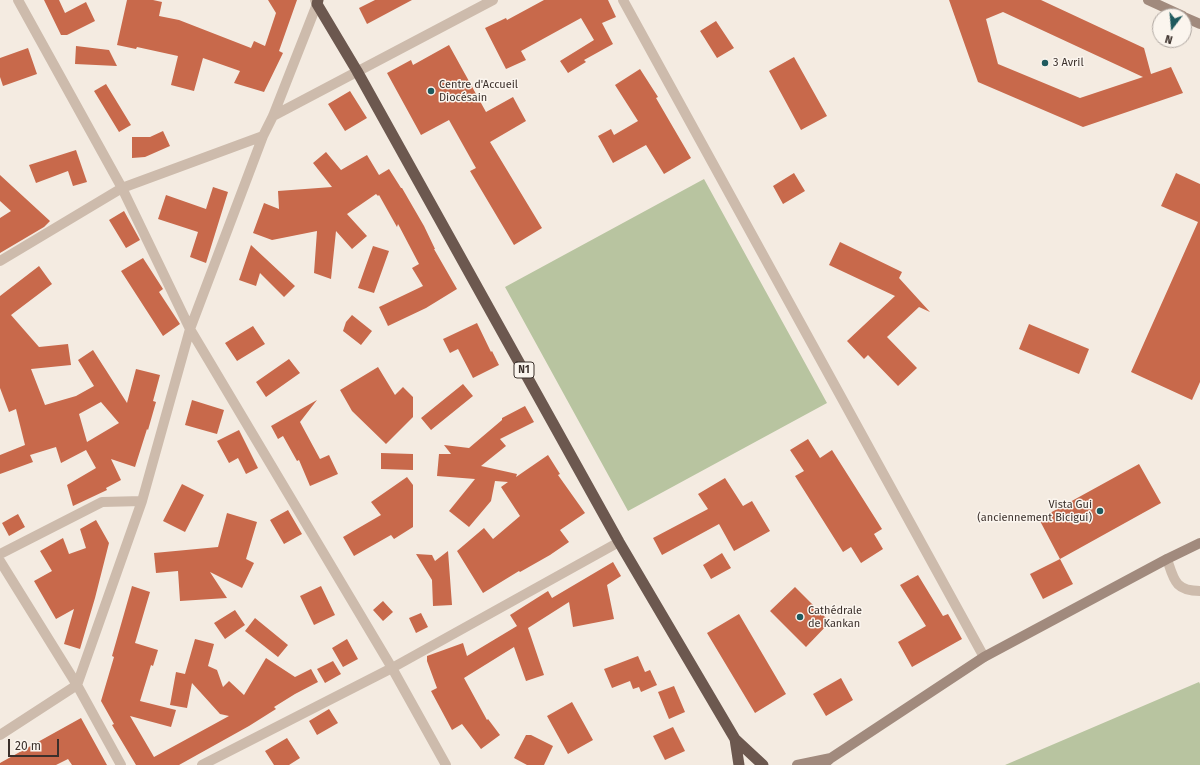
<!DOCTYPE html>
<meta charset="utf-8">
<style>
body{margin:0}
#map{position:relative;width:1200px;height:765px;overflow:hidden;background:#f4ebe1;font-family:"Fira Sans",sans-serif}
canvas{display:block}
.north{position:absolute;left:1152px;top:8px;width:40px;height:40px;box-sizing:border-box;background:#fbf5ee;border:1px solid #aea6a0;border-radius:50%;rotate:196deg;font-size:11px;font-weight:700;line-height:16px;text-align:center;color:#3b302b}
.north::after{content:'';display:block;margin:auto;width:14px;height:18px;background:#1f5a5e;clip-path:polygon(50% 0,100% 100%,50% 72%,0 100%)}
.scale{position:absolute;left:8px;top:739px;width:51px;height:18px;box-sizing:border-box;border:2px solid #3b302b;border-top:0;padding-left:5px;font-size:12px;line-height:14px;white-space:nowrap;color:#3b302b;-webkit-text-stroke:3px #fbf5ee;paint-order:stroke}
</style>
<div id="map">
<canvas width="1200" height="765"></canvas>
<div class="north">N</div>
<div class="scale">20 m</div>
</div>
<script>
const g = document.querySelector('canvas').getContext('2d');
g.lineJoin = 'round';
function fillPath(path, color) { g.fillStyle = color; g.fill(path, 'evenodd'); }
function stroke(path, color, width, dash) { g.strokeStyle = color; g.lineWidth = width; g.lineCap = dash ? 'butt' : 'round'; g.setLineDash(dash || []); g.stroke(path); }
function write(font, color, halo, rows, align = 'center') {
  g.font = font + ' "Fira Sans",sans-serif'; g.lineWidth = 3; g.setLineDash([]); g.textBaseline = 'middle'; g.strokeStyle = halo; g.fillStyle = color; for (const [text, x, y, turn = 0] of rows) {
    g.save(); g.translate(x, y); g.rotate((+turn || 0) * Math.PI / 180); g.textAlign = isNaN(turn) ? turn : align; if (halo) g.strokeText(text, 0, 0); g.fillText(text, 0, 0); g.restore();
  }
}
fillPath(new Path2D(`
 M704,179L827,403L628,511L505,287Z
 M1199,682L1200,684V765H1005Z`), '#b8c4a0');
fillPath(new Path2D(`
 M44,0H59L65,13L86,2L95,21L67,35H61Z
 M127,0H153L162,2L159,16L179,20L251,48L254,41L265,46L276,13L268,0H297L279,51L283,53L264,92L234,83L240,71L203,58L194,91L171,85L178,56L137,47L136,49L117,45Z
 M375,0H412L367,24L359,8Z
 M544,0H608L616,17L602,23L613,44L584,60L586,62L568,73L560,61L594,40L581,18L521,51L526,60L506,69L485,28L506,18L507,20Z
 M949,0H1041L1144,48L1151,74L1171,67L1183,93L1083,127L978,82ZM1003,12L1143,77L1080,98L998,64L986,19Z
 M716,21L734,48L717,58L700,31Z
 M449,45L486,112L513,97L526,121L490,142L542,228L514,245L470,171L476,168L449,120L421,135L387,73L411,60L413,65Z
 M76,46L109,50L117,66L75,64Z
 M28,48L37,74L3,86L0,77V58Z
 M794,57L827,116L801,130L769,71Z
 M640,69L658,97L656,98L691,158L664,174L646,145L613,163L598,136L611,129L614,135L638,121L615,85Z
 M106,84L131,125L119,132L94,91Z
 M350,91L367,118L345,131L328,104Z
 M163,131L170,146L145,157L132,158V137H150Z
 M76,150L87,182L73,186L68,171L36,183L29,165Z
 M326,152L341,170L367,155L379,175L389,169L401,188H402L424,226L435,249H434L457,289L426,308L388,326L379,307L423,286L412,268L419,264L398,224L397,227L379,195L378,196L376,194L347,214L367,236L352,249L336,231L331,279L314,273L317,231L272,240L253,233L264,203L279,209L278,191L332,187L313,163Z
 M794,173L805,191L783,204L773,186Z
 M1176,173L1200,184V382L1192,400L1131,372L1198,222L1161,206Z
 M0,175L50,221L44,227L0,253V218L11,211L0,201Z
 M213,187L228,192L206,263L190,257L198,232L158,219L166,195L206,209Z
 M124,211L140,240L126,248L109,220Z
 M840,242L902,272L899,278L930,312L919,307L887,337L917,368L898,386L868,355L864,359L847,341L895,296L829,265Z
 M251,245L295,286L284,297L260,273L256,286L239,280Z
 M373,246L389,251L374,293L358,288Z
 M143,258L163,289L159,292L180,324L163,336L121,271Z
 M39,266L52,284L11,315L39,347L68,344L71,365L31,369L45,405L76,396L94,386L78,360L93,350L127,403L136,369L160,375L153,401L156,402L148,430L147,429L135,467L111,459L121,480L106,488L107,490L73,506L67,485L96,468L86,450L61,463L56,447L30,455L33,462L0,474V455L25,445L16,409L9,412L0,388V296ZM101,402L119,423L87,442L79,414Z
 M352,315L372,331L361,345L343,331L346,322Z
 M477,323L491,352L492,351L499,365L473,378L458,349L450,353L443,339Z
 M1029,324L1089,349L1079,374L1019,349Z
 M253,326L265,344L237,361L225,343Z
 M289,359L300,373L266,397L256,382Z
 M378,367L395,395L403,387L413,397V417L386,444L352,411L340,390Z
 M463,384L473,396L431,430L421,418Z
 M192,400L224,410L217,434L185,425Z
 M317,400L300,422L320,459L329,455L338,474L310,486L299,460L297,461L283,436L278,439L271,426Z
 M525,406L534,422L500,439L506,446L481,466L517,474L516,477L548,455L560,474L558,475L585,513L560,530L569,542L550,555L520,572L519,571L483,593L457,551L484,528L493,539L520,516L501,487L508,482L495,481L491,501L469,527L449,511L475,479L437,476L439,454H451L444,445L469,448L502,420V418Z
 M239,430L258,468L246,474L238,458L229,463L217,441Z
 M808,439L820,458L832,450L882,529L874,534L883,549L861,563L851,547L843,552L795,476L804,471L790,450Z
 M381,453L413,454V470L381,469Z
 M1139,464L1161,503L1060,559L1039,519Z
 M407,477L413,485V527L394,539L391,535L354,556L343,537L381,515L371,502Z
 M725,478L743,506L752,501L770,531L734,551L719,524L662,555L653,538L708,509L698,494Z
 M182,484L204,495L185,532L163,521Z
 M288,510L302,534L284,544L270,520Z
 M227,513L257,522L246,559L254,563L242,588L210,572L227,598L180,601L178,571L156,573L154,553L218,547Z
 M18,514L25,527L9,536L2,523Z
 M96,520L109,543L95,598L80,649L64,644L74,609L56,619L34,581L52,571L40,551L63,538L69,554L86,548L80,529Z
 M448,551L452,605L433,606L432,580L416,554L432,555L435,561Z
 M722,553L731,568L711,579L703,565Z
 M1060,559L1073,584L1043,599L1030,574Z
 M613,562L621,576L607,585L614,619L573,627L569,602L528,628L544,675L526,681L514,647L464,678L487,720L488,719L500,735L481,749L462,724L452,730L431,691L437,688L427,661V656L463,643L467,656L517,626L510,615L548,591L552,598Z
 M918,575L943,616L948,614L962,639L912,667L898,642L926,626L900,585Z
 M132,586L150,592L135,643L158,650L153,666L151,665L140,701L176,710L171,727L130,716L154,757L229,716L220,714L192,683L187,708L170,705L176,672L185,674L195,639L214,644L208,666L217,670L223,687L229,681L244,695L266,658L295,677L311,669L318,682L295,694L274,707L276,709L249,726L179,765H136L112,725L114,724L101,701L114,657L112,656Z
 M321,586L335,615L314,625L300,596Z
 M795,587L830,622L806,647L770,611Z
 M383,601L393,612L383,621L373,610Z
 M235,610L245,625L225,639L214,623Z
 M421,613L428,627L416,633L409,618Z
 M739,614L786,694L755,713L707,633Z
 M255,618L288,645L278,657L245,631Z
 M347,639L358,659L343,667L332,648Z
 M638,656L645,672L650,670L657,685L641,692L639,687L633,689L630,681L612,688L604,669Z
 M333,661L341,674L325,683L317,669Z
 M841,678L853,700L826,716L813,694Z
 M674,686L685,712L669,719L658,692Z
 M572,702L593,740L568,754L547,716Z
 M329,709L338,723L317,735L309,721Z
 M81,718L107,765H72L68,759L56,765H0V763Z
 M673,727L685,751L665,760L653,736Z
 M526,735H531L553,746L544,765H527L514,758Z
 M287,738L300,758L289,765H274L265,751Z`), '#c8694b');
stroke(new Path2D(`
 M18,0L122,188L190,329L392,668L446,765
 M623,0L984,657
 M273,116L493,0
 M0,261L122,188L263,136
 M0,554L102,502L142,501
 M1167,559C1174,580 1175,591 1200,591
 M0,561L77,685L121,765
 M0,735L77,685L142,501L190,329L263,136L273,116L317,4L315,0
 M202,765L392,668L619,542`), '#cdbbac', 10);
stroke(new Path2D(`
 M1148,0L1183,16
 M1184,17L1200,24
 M797,765L831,758
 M823,765L831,758L984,657L1167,559L1200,543`), '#a18a7d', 10);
stroke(new Path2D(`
 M318,0L317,4L357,71L619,542L735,739L763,765
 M735,739L739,765`), '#6c584f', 11);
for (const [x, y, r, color] of [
 [1045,63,4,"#1f5a5e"],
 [431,91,4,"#1f5a5e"],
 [1100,511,4,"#1f5a5e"],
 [800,617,4,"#1f5a5e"]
]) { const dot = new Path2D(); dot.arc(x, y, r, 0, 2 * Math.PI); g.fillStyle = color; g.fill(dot); stroke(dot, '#fbf5ee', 1.5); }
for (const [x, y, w] of [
 [524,370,20]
]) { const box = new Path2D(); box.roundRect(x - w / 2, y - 8, w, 16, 3); g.fillStyle = '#fbf5ee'; g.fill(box); stroke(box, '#3b302b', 1); }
write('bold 10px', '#3b302b', null, [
 ["N1",524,370]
]);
write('11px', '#3b302b', '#fbf5ee', [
 ["3 Avril",1053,63],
 ["Centre d'Accueil",439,85],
 ["Diocésain",439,98],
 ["Vista Gui",1092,505,"right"],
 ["(anciennement Bicigui)",1092,518,"right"],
 ["Cathédrale",808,611],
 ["de Kankan",808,624]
], 'left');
</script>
